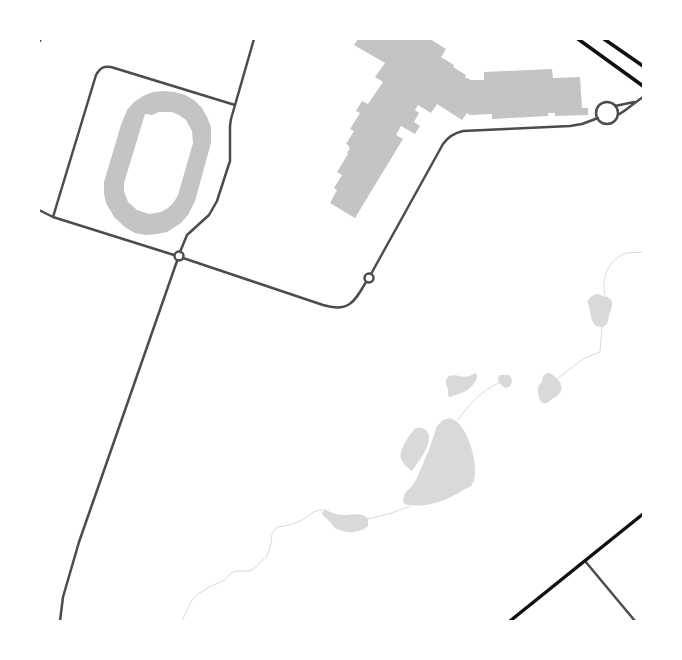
<!DOCTYPE html>
<style>
body{margin:0}
#map{position:relative;width:682px;height:660px;overflow:hidden;background:#fff;font-family:Inter,sans-serif}
canvas{display:block}
.frame{position:absolute;inset:0;border:40px solid #fff;pointer-events:none}
</style>
<div id="map">
<canvas width="682" height="660"></canvas>
<div class="frame"></div>
</div>
<script>
const g = document.querySelector('canvas').getContext('2d');
g.lineJoin = 'round';
function fillPath(path, color) { g.fillStyle = color; g.fill(path, 'evenodd'); }
function stroke(path, color, width, dash) { g.strokeStyle = color; g.lineWidth = width; g.lineCap = dash ? 'butt' : 'round'; g.setLineDash(dash || []); g.stroke(path); }
fillPath(new Path2D(`
 M597,294C599,294 601,295 603,296C607,298 604,295 609,298C615,302 611,310 609,315C608,320 608,327 601,327C592,327 591,317 590,311C590,307 586,303 589,299C591,296 594,295 597,294Z
 M475,373H476C478,377 477,379 475,382C469,392 460,393 450,397L448,395C448,393 448,391 448,389C446,383 444,382 449,376C459,373 463,381 475,373Z
 M547,373C551,373 552,374 555,377C565,385 563,394 552,399C548,402 547,405 541,402C538,397 537,390 539,385C540,384 541,383 542,382C543,377 542,376 547,373Z
 M501,375H509L511,377L512,381L511,385L509,387L505,388L499,383L498,379L499,376Z
 M449,418C452,419 455,420 457,422C469,431 482,473 471,486C470,487 465,489 463,490C446,501 425,509 404,504L403,499L405,493L412,486L417,478L430,447L437,426L443,420Z
 M416,428C420,427 423,428 426,430C436,441 418,462 412,471C408,468 403,464 401,459C398,451 410,433 416,428Z
 M326,510C333,514 339,515 346,515C355,515 362,512 368,519V526C360,533 347,534 337,529C333,527 332,523 328,520C325,517 324,517 322,513L323,511Z`), '#d9d9d9');
stroke(new Path2D(`
 M605,296C601,279 608,258 627,253C632,252 638,253 643,252
 M557,379L583,359L600,352L602,327
 M457,421C468,406 481,390 499,383
 M368,519L392,513L410,506
 M182,621L192,600L198,594L209,587L225,580L230,574L235,571H249L254,569L267,556L271,544L272,534L277,527C285,526 292,525 300,521C311,516 312,509 326,510`), '#d9d9d9', 1);
fillPath(new Path2D(`
 M358,39H430L446,49L441,57L454,65L453,67L466,75L465,77L471,80H484V72L552,69L553,78L580,77L582,108H588V115L555,116V113H548V116L492,119V114L470,115L467,113L462,120L437,104L431,113L418,105L415,110L419,113L414,122L420,126L415,134L401,126L396,135L403,139L355,218L330,203L337,190L334,188L342,175L337,172L348,154L347,153L350,148H349V146L346,144L354,131L350,129L360,113L356,111L362,101L368,104L383,82L375,77L385,63L354,45Z
 M164,91L175,92L185,95L194,100L202,108L207,117L211,127V143L195,201L188,215L181,223L167,232L157,234L146,235L135,233L126,228L114,217L106,203L104,193V182L121,125L127,110L134,102L143,96L153,92ZM159,112H172L179,115L186,120L192,131L193,143L178,195L174,202L168,208L161,212L149,214L137,210L128,202L124,191V183L145,114L152,115Z`), '#c4c4c4');
stroke(new Path2D(`
 M39,42L41,39
 M596 113a11 11 0 1 1 22 0a11 11 0 1 1-22 0Z
 M615,106L634,102
 M618,115C627,110 634,103 643,97
 M39,210L53,217L174,255
 M53,217L96,75C100,68 103,66 111,67L235,105
 M174.5 256a4.5 4.5 0 1 1 9 0a4.5 4.5 0 1 1-9 0Z
 M180,252L187,235L209,215L217,201L228,167L230,161V126L231,119L254,39
 M183,258L323,305C349,313 355,301 366,282
 M364.5 278a4.5 4.5 0 1 1 9 0a4.5 4.5 0 1 1-9 0Z
 M371,274L443,144C448,137 454,133 463,131L570,126L582,124L598,118
 M585,561L635,621
 M60,621L63,597L79,542L177,261`), '#4c4c4c', 2.5);
stroke(new Path2D(`
 M578,39L643,86
 M604,39L643,66
 M510,621L643,514`), '#111', 3.5);
</script>
